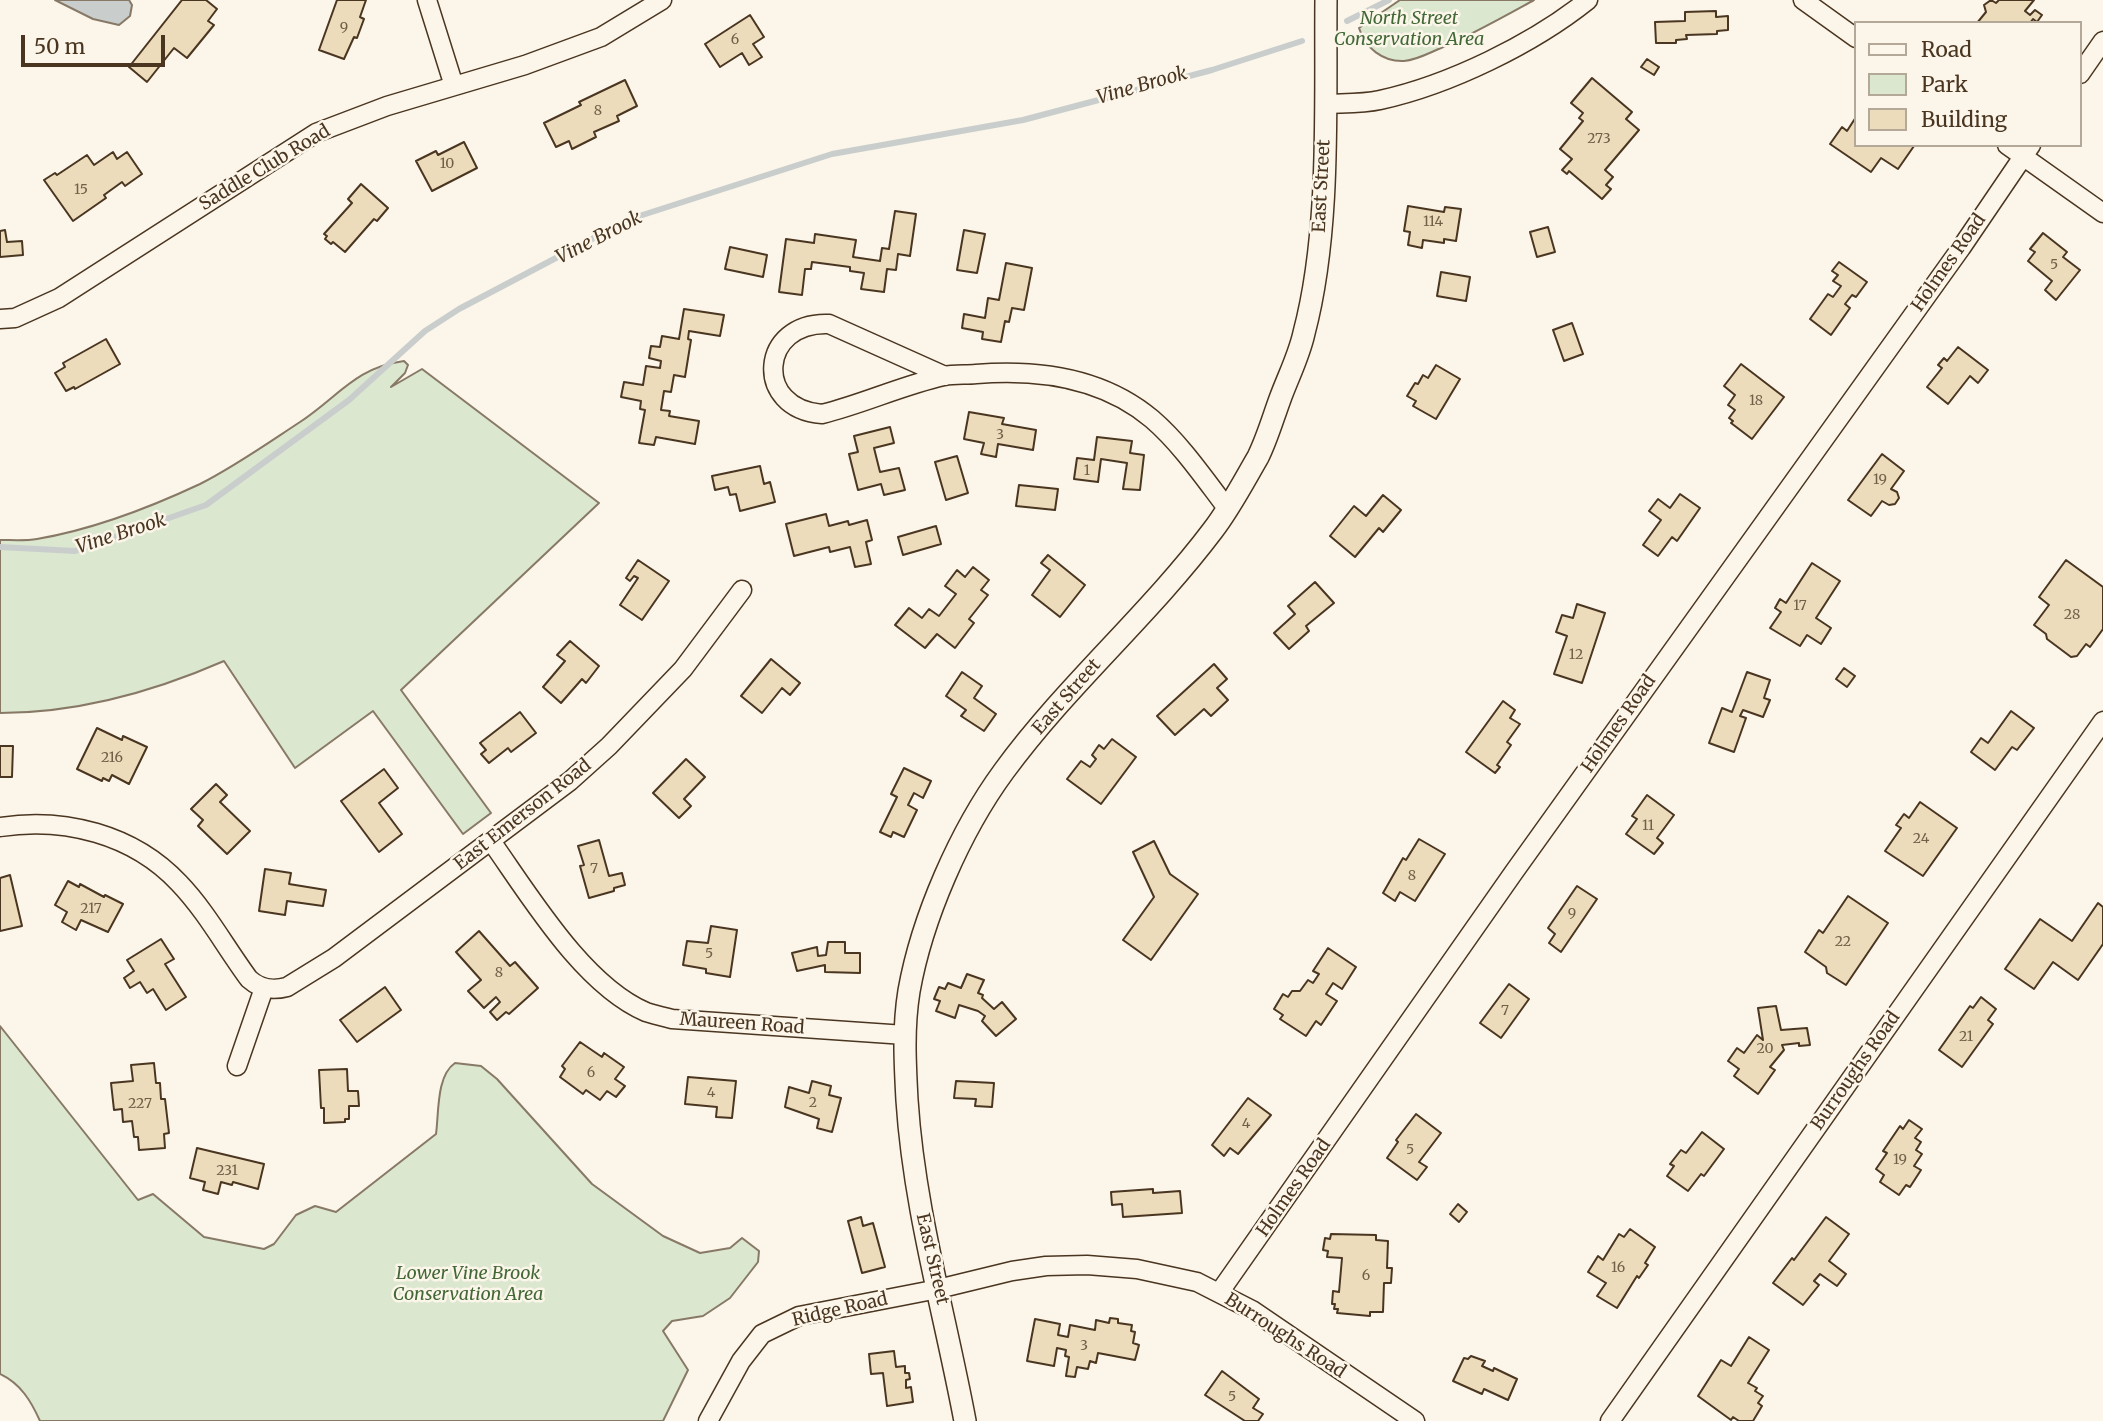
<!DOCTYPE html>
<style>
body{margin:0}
#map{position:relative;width:2103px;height:1421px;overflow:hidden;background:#fbf6e9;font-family:Merriweather,serif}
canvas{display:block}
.legend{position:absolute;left:1854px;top:21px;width:228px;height:126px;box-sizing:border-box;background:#fbf6e9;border:2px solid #b4a999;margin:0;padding:9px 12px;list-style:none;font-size:21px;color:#4a3520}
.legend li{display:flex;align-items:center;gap:14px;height:35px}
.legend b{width:35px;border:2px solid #b4a999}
.scale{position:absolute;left:21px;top:35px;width:144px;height:32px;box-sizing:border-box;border:4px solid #4a3520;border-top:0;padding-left:9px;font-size:21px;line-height:24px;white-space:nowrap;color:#4a3520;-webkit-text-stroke:5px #fbf6e9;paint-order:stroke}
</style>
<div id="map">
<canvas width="2103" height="1421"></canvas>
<ul class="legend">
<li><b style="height:9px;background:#fbf6e9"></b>Road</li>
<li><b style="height:19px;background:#dce7d0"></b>Park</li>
<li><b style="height:19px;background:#ecdcbc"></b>Building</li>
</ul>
<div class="scale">50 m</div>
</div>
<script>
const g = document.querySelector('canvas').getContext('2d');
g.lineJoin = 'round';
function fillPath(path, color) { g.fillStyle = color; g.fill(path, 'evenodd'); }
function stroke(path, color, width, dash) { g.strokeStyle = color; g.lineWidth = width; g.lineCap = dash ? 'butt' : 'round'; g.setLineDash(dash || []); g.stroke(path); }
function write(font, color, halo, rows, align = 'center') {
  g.font = font + ' Merriweather,serif'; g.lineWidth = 5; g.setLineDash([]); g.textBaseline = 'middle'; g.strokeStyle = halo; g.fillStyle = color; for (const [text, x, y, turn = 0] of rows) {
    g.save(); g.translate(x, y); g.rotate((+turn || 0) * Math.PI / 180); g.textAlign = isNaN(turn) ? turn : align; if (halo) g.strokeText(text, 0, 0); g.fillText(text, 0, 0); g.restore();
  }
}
const green = new Path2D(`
 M1400,0H1534C1503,17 1473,34 1441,48C1429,53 1417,60 1404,61C1383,62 1365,48 1359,28Z
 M404,361L408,365L405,373L391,387L422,369L599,503L401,690L491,813L463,834L373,711L295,768L224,661C153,692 78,713 0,713V540C12,540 26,541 37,539C90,530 151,507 200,484C234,467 268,443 300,422C338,397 356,367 404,361Z
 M0,1026L138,1200L153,1194L204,1237L264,1249L274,1244L296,1215L315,1206L336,1212L436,1134C439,1113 436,1076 455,1063L481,1066L497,1079L592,1184L663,1236L700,1253L730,1248L742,1238L759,1251L758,1262L730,1298L703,1316L672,1321L663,1331L688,1370L663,1421H40C31,1401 21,1384 0,1374Z`);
fillPath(green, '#dce7d0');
stroke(green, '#887966', 2);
const water = new Path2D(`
 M55,0H129L132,5L130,16L119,25L93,19Z`);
fillPath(water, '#c9cecd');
stroke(water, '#887966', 2);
stroke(new Path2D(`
 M1347,21L1389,0
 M0,547L75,551L206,505L349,400L425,331L459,309L630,219L832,154L1023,120L1212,70L1302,41`), '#c9cecd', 6);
const building = new Path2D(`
 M182,0H206L217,9L208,21L214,25L187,58L174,48L147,82L129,67Z
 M337,0H366L360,17L364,19L357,38L354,37L344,59L319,50Z
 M1991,0L1996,3L1999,0H2034L2025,11L2030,15L2035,10L2042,15L2037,22L2033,19L2030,23H1977L1986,12L1984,5Z
 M1716,11V17L1728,16V30L1717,31V34L1686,35L1687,39L1676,40V43H1656L1655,22L1685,21V12Z
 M750,15L764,37L753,44L762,57L749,65L742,53L720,67L705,44Z
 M1647,59L1659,67L1654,75L1641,67Z
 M1592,78L1632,112L1626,119L1639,130L1605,170L1613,177L1606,185L1611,189L1602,199L1569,171L1567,174L1562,170L1572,159L1560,149L1583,121L1579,118L1583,113L1571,103Z
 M625,80L637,106L617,116L619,121L594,132L596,137L572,149L569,141L556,147L544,123L581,105L579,102Z
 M1856,117V145L1914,146L1898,169L1881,158L1871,172L1830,144L1842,127L1847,131Z
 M464,142L477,168L432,191L416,161L436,151L438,155Z
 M113,152L117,159L127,152L142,174L125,186L122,182L104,195L106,198L73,221L44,180L55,173L57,175L87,155L94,165Z
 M361,184L388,208L377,221L374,219L345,252L333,242L331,244L325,239L327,236L324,234L352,203L348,199Z
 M1408,206L1444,212L1445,207L1461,209L1456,241L1444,239V243L1423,240L1422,248L1408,245L1410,232L1404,231Z
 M895,211L916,214L910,256L898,254L896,270L887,269L884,292L861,289L864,273L850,271V267L812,262L811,269H805L802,295L779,292L786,239L814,243L815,234L856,240L853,257L880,261L882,248L889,249Z
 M1548,227L1555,252L1537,257L1530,232Z
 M5,230L7,242L22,241L23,255L0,257V231Z
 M964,230L985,234L977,273L957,270Z
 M2043,233L2067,252L2063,257L2080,270L2056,300L2045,290L2052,281L2028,261L2035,252L2030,249Z
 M730,247L767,255L763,277L725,269Z
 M1839,262L1867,282L1856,297L1852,295L1845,304L1850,308L1831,335L1810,319L1828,294L1833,297L1841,286L1833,281L1838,275L1832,271Z
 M1006,263L1032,268L1024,310L1012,308L1009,322L1005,321L1001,342L982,339L983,332L962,328L964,314L985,318L988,298L999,300Z
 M1441,272L1470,277L1466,301L1437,296Z
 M684,309L724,315L720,336L689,331L688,339L691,340L685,377L674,375L671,392L664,391L661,410L670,411L669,416L699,421L695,444L656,437L654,445L639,443L645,410L640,409L641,401L621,397L624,382L643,385L646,366L660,368L661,361L649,358L651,346L660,347L662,336L679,339Z
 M1572,323L1583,354L1564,361L1553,330Z
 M106,339L120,364L75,389L74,387L66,391L55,373L65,367L63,363Z
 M1958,347L1988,370L1978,383L1970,376L1948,404L1927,387L1942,368L1938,365L1944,358L1947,361Z
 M1741,364L1784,397L1752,439L1731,423L1733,421L1729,418L1735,410L1728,405L1735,395L1724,386Z
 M1436,365L1460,379L1436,419L1413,406L1416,401L1407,396L1415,383L1418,384L1423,375L1428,378Z
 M969,412L1004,418L1002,424L1036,430L1033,450L998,444L996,457L981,454L984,443L964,439Z
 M890,427L894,443L874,448L880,472L899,468L905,490L884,495L881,484L858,490L849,454L858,452L854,436Z
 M1097,437L1132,441L1130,453L1144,455L1140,490L1123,489L1127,463L1101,459L1098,482L1074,479L1077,458L1094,460Z
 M1882,454L1904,471L1891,489L1897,492L1899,498L1895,504L1889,505L1882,501L1871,516L1848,500Z
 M957,456L968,493L946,500L935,462Z
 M760,466L764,484L770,482L775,502L740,511L736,494L730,495L728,487L715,490L712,476Z
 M1019,485L1058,489L1055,510L1016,506Z
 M1680,494L1700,508L1677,541L1672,537L1658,556L1643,545L1661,520L1649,511L1658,499L1670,508Z
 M1383,495L1401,510L1383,532L1379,528L1355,557L1330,536L1354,506L1366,516Z
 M826,514L829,526L848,521L849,525L867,520L872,540L866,542L871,564L855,567L850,547L830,552L829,547L794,556L786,524Z
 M936,526L941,544L903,555L898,537Z
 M1048,555L1085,585L1060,617L1032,595L1050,570L1041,563Z
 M638,560L669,581L642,620L620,605L638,578L634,576L630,581L626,578Z
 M2066,560L2103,587V629L2090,647L2086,644L2077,656L2071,657L2047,639L2046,634L2034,625L2049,605L2039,597Z
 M1812,563L1840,581L1816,618L1831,628L1821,644L1807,635L1800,646L1770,628L1781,612L1775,608L1780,599L1786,603Z
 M973,567L989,580L981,590L988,595L969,619L974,623L955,648L937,634L925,648L895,625L909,608L922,618L929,609L939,616L956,594L945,586L957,570L965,577Z
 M1315,582L1334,603L1306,626L1309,631L1289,649L1274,633L1295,614L1288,606Z
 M1577,604L1605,613L1582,683L1554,674L1567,636L1556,632L1562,615L1573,618Z
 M570,641L599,666L586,683L582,679L561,703L543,687L565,661L557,655Z
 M771,659L800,683L790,695L782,688L762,713L741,696Z
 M1214,664L1227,679L1217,688L1228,700L1211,716L1204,709L1175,735L1157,716Z
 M1844,668L1855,676L1847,687L1836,679Z
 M962,672L982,686L974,698L996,714L984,731L961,716L966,710L946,696Z
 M1747,672L1770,680L1764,698L1770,700L1763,717L1743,710L1740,716L1746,718L1734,752L1709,743L1722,708L1732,712Z
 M1503,701L1515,710L1510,718L1520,724L1507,742L1511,745L1497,765L1500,767L1495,773L1466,752Z
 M2011,711L2034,728L2017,750L2012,747L1995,770L1971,752L1981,738L1988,743Z
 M520,712L536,733L511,752L508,748L489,763L481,754L486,750L480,743Z
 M97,728L122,740L123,736L147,747L129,784L112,775L109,781L103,778L102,781L77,769Z
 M1112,739L1136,757L1101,804L1067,779L1081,761L1090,767L1096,759L1092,755L1099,745L1104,749Z
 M0,746H13L12,777H0Z
 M686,759L705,777L684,799L691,806L679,818L653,793Z
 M904,768L931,781L923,798L914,793L908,805L917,810L904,837L893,832L891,837L880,832L897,797L891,794Z
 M384,769L398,788L379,803L402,834L379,852L341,801Z
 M216,784L227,795L220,802L250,831L227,854L198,826L203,820L191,809Z
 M1647,795L1674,815L1657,838L1663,843L1654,854L1626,834L1637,819L1632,816Z
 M1920,802L1957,828L1923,876L1885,851L1901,828L1896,825L1904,814L1909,818Z
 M1419,839L1445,854L1415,901L1400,892L1395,901L1383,893L1403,858L1406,860Z
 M599,840L609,876L622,873L625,885L614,888V891L589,898L580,866L584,865L578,846Z
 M1154,841L1170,874L1198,894L1151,960L1123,940L1154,897L1133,852Z
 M265,869L291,873L289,884L326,890L323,906L287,901L285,915L259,911Z
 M10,875L22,926L0,931V878Z
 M68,881L79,887L80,884L104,897L105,895L123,904L108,932L81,920L76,930L62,922L67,912L55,905Z
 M1577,886L1597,899L1561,952L1549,943L1555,934L1548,928Z
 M1848,896L1888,923L1846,985L1827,973L1826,967L1805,952L1819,930L1823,933Z
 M2098,903L2103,907V944L2078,980L2053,962L2034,989L2005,969L2040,919L2072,941Z
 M711,926L737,930L730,977L706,973V969L683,965L687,941L708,943Z
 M479,931L510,966L515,962L538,988L509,1014L506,1012L497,1020L490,1012L500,1002L496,997L484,1008L468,991L481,980L456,952Z
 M161,939L174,959L165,964L186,997L166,1010L153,989L147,993L140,982L130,988L124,978L134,971L127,960Z
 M828,942H845V953H860V973L825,972V965L797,971L792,953L817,947L818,956L826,955Z
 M1328,948L1356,967L1342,989L1333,983L1326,994L1337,1001L1321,1025L1316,1021L1306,1036L1280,1019L1283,1015L1274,1009L1283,994L1288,997L1292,991H1300L1308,980L1313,983L1319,974L1313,971Z
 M967,974L984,980L978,993L983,995L982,998L994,1009L1002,1002L1016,1019L996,1036L982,1021L985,1016L978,1011L959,1005L955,1018L936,1011L940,1001L934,999L939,987L945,989L948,983L961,988Z
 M1509,984L1529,999L1501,1038L1480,1023Z
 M385,987L401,1010L357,1042L340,1020Z
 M1981,997L1996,1009L1988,1020L1993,1024L1962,1067L1939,1050L1970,1006L1973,1008Z
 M1776,1006L1781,1030L1807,1028L1810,1045L1799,1046V1043L1782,1045L1784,1050L1770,1067L1775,1070L1758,1094L1734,1076L1739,1069L1728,1061L1737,1048L1744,1053L1757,1035L1763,1040L1758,1008Z
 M580,1042L602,1057L604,1053L624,1067L615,1079L625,1086L616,1097L607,1091L600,1100L586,1090L583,1094L560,1077L565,1069L562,1066Z
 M154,1063L156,1083H160L161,1099H165L169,1133L164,1134L165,1148L139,1150L138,1137H134L132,1121L123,1122L122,1109L114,1110L111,1083L133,1081L131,1065Z
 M347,1069L348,1091H358L359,1106H349V1119H345V1122L324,1123V1108H321L319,1070Z
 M688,1077L736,1081L732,1118L716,1117L717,1107L685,1104Z
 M812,1081L831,1086L829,1095L841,1098L832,1132L817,1128L819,1119L785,1107L789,1087L809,1093Z
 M956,1081L994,1083L992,1107L975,1106L976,1099L954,1098Z
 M1248,1098L1271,1115L1238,1154L1230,1148L1224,1156L1212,1145Z
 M1416,1114L1441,1133L1419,1162L1427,1167L1417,1180L1387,1158L1398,1142L1396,1140Z
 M1909,1120L1922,1129L1915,1138L1921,1142L1916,1150L1922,1154L1914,1166L1921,1170L1910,1187L1906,1185L1899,1195L1880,1182L1884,1175L1876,1169L1887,1153L1883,1151L1900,1126L1903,1129Z
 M1702,1132L1724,1149L1704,1176L1701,1174L1688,1191L1667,1176L1674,1166L1670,1164L1681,1150L1686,1153Z
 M197,1148L264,1164L258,1189L233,1182L232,1185L221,1182L218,1194L203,1190L205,1182L190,1178Z
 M1153,1189V1193L1180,1191L1182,1213L1123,1217L1122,1204L1112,1205L1111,1192Z
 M1458,1204L1467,1212L1459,1222L1450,1214Z
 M861,1217L863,1226L873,1223L885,1267L862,1273L848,1221Z
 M1826,1217L1849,1234L1829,1261L1846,1274L1837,1286L1820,1274L1814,1281L1819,1285L1803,1305L1773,1283L1792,1258L1794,1260Z
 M1630,1229L1655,1247L1645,1263L1648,1265L1639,1278L1637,1276L1617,1308L1597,1296L1606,1283L1588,1272L1598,1256L1603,1260L1619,1234L1624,1237Z
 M1331,1234L1376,1235V1240L1388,1241L1387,1268H1392L1391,1283H1384L1383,1312H1370V1316L1337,1313L1338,1309H1334L1335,1304H1332L1333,1291L1339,1292L1342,1258L1327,1257L1328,1251L1323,1250L1325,1238L1330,1239Z
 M1110,1318L1118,1319V1323L1132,1325L1131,1331L1135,1332L1133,1343L1139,1345L1135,1360L1098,1353L1096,1363L1090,1361L1088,1369L1077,1367L1075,1377L1066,1376L1069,1357L1065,1356L1066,1350L1057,1348L1054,1366L1027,1361L1035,1319L1060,1324L1058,1335L1068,1337L1070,1325L1095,1330L1096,1320L1109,1323Z
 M1749,1337L1769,1350L1748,1383L1757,1388L1755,1391L1763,1396L1758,1403L1762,1406L1753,1421H1739L1733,1417L1731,1420L1698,1396L1721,1360L1731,1366Z
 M894,1351L896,1367L905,1366V1373H909L910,1379L906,1380V1388L911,1387L913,1402L887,1406L883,1373L871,1374L869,1354Z
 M1471,1356L1485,1361L1482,1366L1493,1371L1494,1368L1517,1379L1508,1400L1484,1389L1482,1394L1453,1381L1464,1358L1468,1359Z
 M1222,1371L1259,1399L1253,1408L1263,1414L1258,1421H1245L1205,1395Z`);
fillPath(building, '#ecdcbc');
stroke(building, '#4a3520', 2);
const minor = new Path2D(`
 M427,0L454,86
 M1803,0L1856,38
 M2080,74L2103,41
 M1325,104C1343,103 1362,104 1380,100C1449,85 1533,44 1588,0
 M2007,145L2103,213
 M0,319L15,318L59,298L316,133L387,106L525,65L601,37L662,0
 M945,376L829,324C759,321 753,409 822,414C863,404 903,385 944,376C954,374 966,375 976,374C1038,369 1102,377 1152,419C1181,444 1204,478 1227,508
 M0,827C64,817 133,834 179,883C206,911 226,948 249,979C260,989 272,991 287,987L334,958L570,781L609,746L683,669L742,590
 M491,841C530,896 583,985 646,1012C655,1015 664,1017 672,1019L905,1035
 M237,1066L264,988
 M1219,1293L1514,872L1961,248L2031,145
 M708,1421L741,1361L762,1334L799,1316L938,1289L1012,1271L1046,1266L1087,1265L1137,1269L1197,1282L1252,1310L1415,1421
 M1610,1421L2103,721`);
const tertiary = new Path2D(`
 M965,1421C945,1314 914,1209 907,1100C905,1063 903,1028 909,991C922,918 960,831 1004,771C1067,685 1149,615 1213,530C1230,508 1244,481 1258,457C1267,439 1273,418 1280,399C1288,377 1299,356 1304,333C1331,231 1325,106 1326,0`);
stroke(minor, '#4a3520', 21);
stroke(tertiary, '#4a3520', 24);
stroke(minor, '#fbf6e9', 18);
stroke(tertiary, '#fbf6e9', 21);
write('14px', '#725f47', null, [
 ["9",344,28],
 ["6",735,40],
 ["8",598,111],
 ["273",1599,139],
 ["10",447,164],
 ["15",81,190],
 ["114",1433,222],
 ["5",2054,265],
 ["18",1756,401],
 ["3",1000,435],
 ["1",1087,471],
 ["19",1880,480],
 ["17",1800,606],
 ["28",2072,615],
 ["12",1576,655],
 ["216",112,758],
 ["11",1648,826],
 ["24",1921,839],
 ["7",594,869],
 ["8",1412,876],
 ["217",91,909],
 ["9",1572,914],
 ["22",1843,942],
 ["5",709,954],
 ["8",499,973],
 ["7",1505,1011],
 ["21",1966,1037],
 ["20",1765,1049],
 ["6",591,1073],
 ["4",711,1093],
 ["2",813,1103],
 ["227",140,1104],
 ["4",1246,1124],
 ["5",1410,1150],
 ["19",1900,1160],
 ["231",227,1171],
 ["16",1618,1268],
 ["6",1366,1276],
 ["3",1084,1346],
 ["5",1232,1397]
]);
write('italic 18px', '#436837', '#fbf6e9', [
 ["North Street",1409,19],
 ["Conservation Area",1409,40],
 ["Lower Vine Brook",468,1274],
 ["Conservation Area",468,1295]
]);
write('18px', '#4a3520', '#fbf6e9', [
 ["Saddle Club Road",265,168,-31],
 ["East Street",1322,186,-87],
 ["Holmes Road",1949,263,-55],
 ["East Street",1067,697,-49],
 ["Holmes Road",1619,724,-55],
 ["East Emerson Road",523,815,-38],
 ["Maureen Road",742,1024,4],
 ["Burroughs Road",1856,1071,-55],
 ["Holmes Road",1294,1188,-55],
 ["East Street",932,1259,77],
 ["Ridge Road",840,1310,-13],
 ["Burroughs Road",1285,1336,33]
]);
write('italic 19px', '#4a3520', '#fbf6e9', [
 ["Vine Brook",1142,86,-16],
 ["Vine Brook",599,238,-27],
 ["Vine Brook",121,534,-18]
]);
</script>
